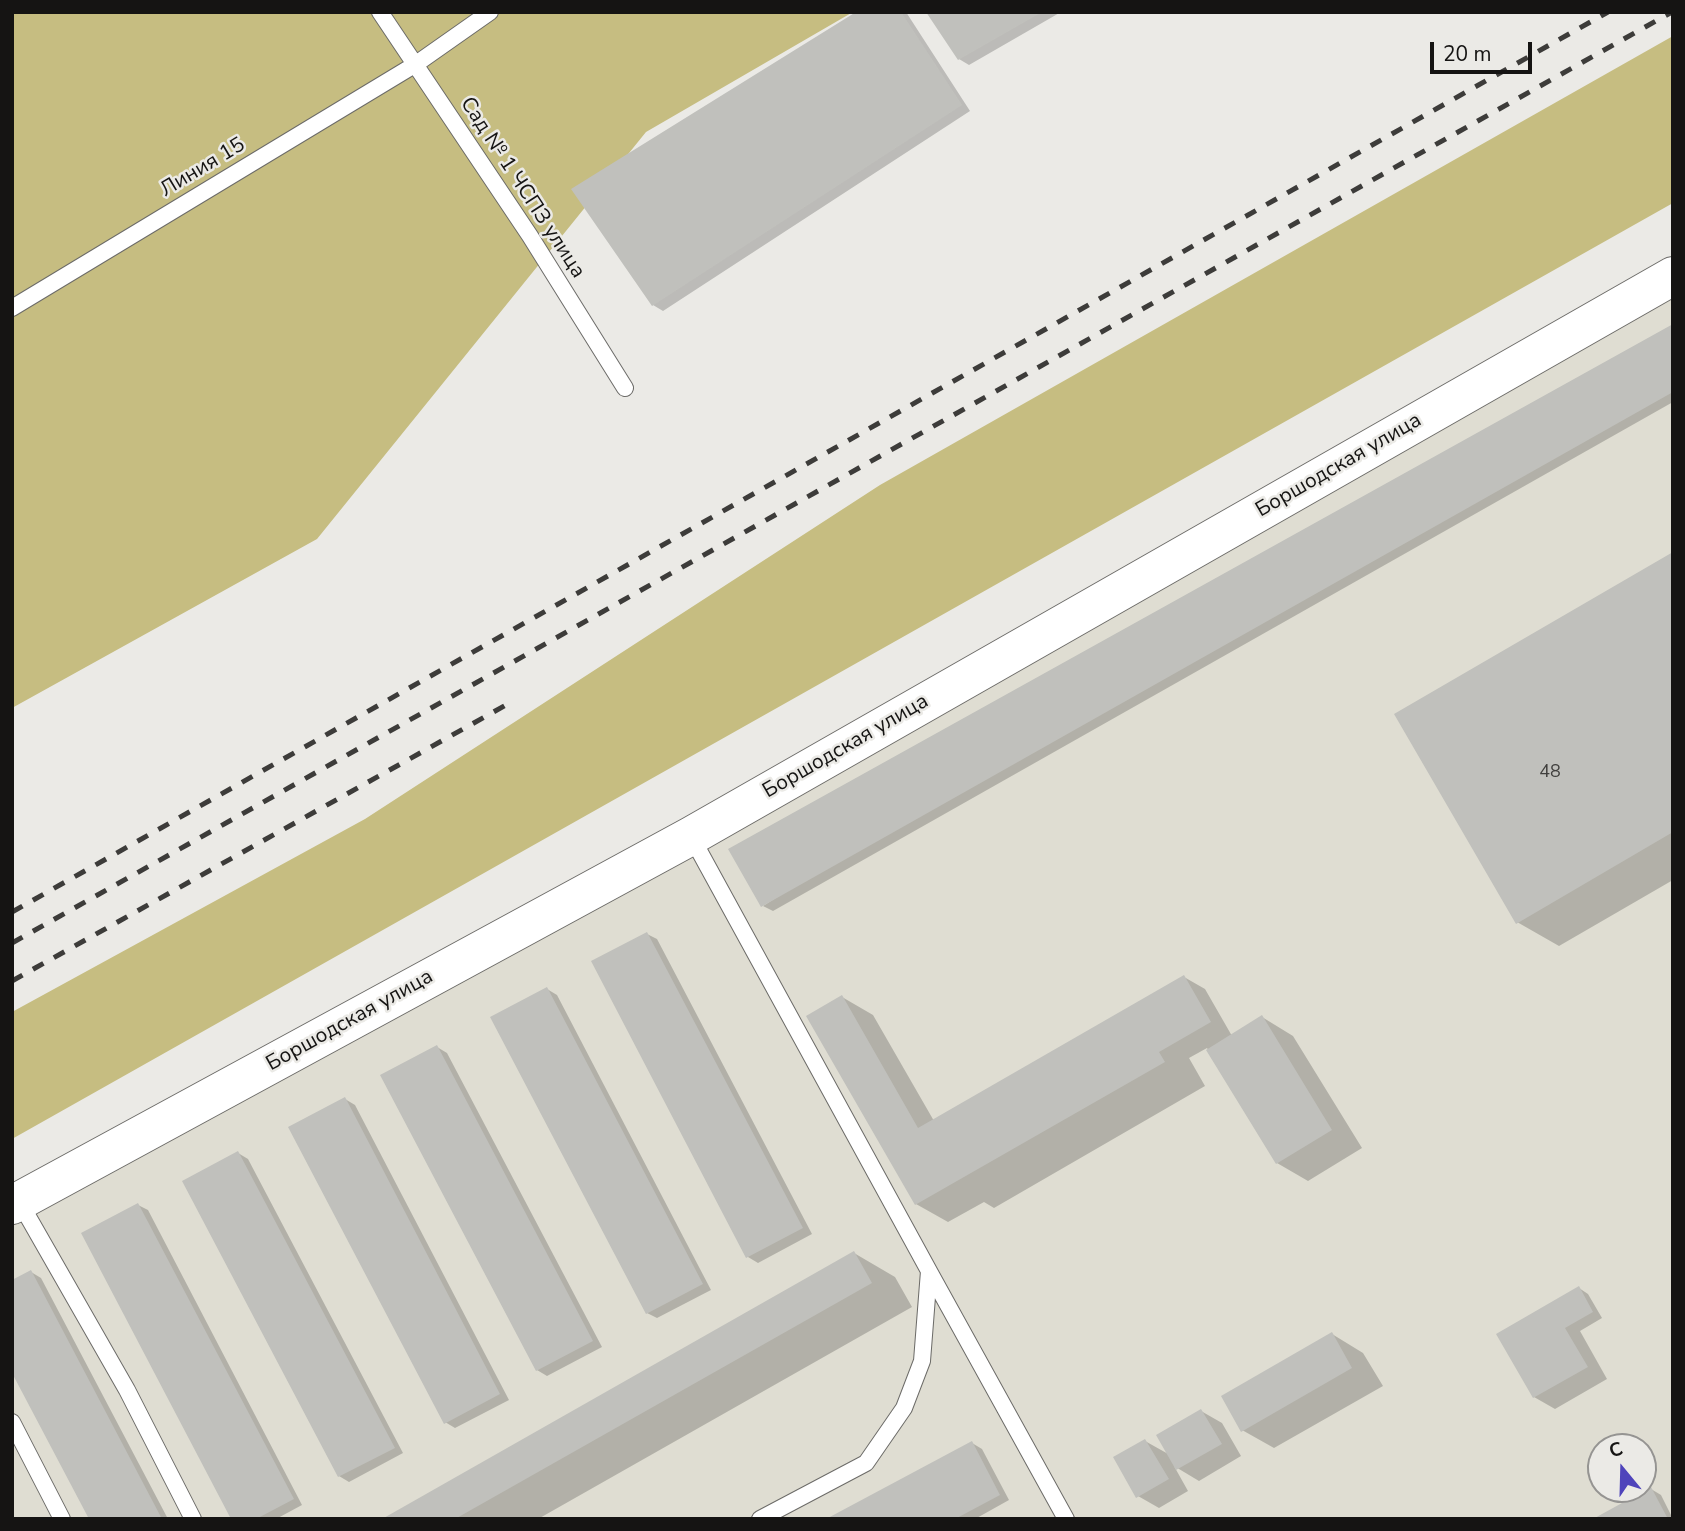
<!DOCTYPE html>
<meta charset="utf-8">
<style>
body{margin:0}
#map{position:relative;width:1685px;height:1531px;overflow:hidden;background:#ebeae6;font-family:"Nunito Sans",sans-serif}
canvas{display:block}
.frame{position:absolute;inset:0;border:14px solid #151413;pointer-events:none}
.north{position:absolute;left:1587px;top:1433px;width:70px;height:70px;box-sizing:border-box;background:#ebeae6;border:2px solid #959492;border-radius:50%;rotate:341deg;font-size:19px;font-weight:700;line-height:28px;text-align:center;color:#151413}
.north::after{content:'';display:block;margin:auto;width:24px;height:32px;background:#4f44bb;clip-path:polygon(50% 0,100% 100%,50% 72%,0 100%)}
.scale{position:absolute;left:1430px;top:42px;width:102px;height:32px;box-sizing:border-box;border:4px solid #151413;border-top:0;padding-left:9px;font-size:21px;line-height:24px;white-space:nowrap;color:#151413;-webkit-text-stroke:5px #ebeae6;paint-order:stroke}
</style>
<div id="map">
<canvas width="1685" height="1531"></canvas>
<div class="frame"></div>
<div class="north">С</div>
<div class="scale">20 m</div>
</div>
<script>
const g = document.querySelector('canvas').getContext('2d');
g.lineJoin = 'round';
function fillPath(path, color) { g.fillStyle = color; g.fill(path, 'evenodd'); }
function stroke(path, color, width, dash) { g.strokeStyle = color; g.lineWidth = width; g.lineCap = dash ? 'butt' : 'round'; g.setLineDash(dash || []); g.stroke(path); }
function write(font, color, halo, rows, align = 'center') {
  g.font = font + ' "Nunito Sans",sans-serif'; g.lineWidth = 5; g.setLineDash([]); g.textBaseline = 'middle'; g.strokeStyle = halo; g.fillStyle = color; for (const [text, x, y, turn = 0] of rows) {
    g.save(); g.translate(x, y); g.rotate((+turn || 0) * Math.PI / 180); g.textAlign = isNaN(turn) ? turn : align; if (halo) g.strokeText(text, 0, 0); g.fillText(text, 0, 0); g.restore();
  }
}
fillPath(new Path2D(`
 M1673,298V1519H12V1214ZM1601,1447H1643V1489H1601Z`), '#dfddd2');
fillPath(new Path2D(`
 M12,12H853L646,132L317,539L12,708Z
 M1673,36V203L12,1139V1012L365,819L880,485Z`), '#c6bd81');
fillPath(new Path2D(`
 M859,12H906L970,111L663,311L653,305Z
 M928,12H1061L969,65L959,59Z
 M1673,326V402L773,911L763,906Z
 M1673,554V880L1559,946L1517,922Z
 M647,934L657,939L812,1234L758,1263L748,1257Z
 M1184,977L1205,989L1232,1036L1262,1017L1293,1036L1362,1148L1308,1181L1277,1163L1207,1048L1189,1058L1205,1086L994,1208L984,1202L948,1222L916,1204L842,997L873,1015L934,1121Z
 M547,989L557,995L711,1290L657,1318L647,1313Z
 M437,1047L447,1053L602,1347L547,1376L537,1370Z
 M345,1099L355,1105L509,1400L455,1428L445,1422Z
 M238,1153L248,1159L403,1453L349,1482L339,1476Z
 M138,1205L148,1210L302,1505L276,1519H233Z
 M854,1253L895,1277L912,1307L538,1519H385Z
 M31,1272L41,1278L168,1519H91Z
 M1579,1288L1588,1294L1602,1318L1580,1331L1607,1379L1555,1409L1534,1397Z
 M1332,1334L1363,1353L1383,1386L1274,1448L1242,1430Z
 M1201,1411L1222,1423L1241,1456L1199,1481L1174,1466L1188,1491L1159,1508L1138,1496L1145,1441L1170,1455Z
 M972,1443L982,1449L1009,1500L975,1519H829Z
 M1651,1489L1661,1495L1673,1519H1597Z`), '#0003');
fillPath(new Path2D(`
 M856,12H901L962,105L652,306L571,189Z
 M926,12H1042L958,60Z
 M1673,324V392L761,907L728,849Z
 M1673,552V832L1516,924L1394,714Z
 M647,932L803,1228L746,1258L591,961Z
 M1184,975L1211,1022L1159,1052L1165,1062L915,1205L806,1016L842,995L918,1128Z
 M547,987L703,1284L646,1314L490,1017Z
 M1262,1015L1332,1130L1276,1164L1206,1050Z
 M437,1045L593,1341L536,1371L380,1075Z
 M345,1097L500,1394L444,1424L288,1127Z
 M238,1151L395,1448L338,1477L182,1181Z
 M138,1203L294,1499L256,1519H231L81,1233Z
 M854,1251L872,1283L455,1519H382Z
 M31,1270L162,1519H89L12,1373V1280Z
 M1579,1286L1593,1312L1565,1328L1588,1367L1533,1398L1496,1334Z
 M1332,1332L1352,1368L1241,1432L1221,1396Z
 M1201,1409L1222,1444L1176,1470L1156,1435Z
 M1145,1439L1169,1479L1136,1498L1113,1457Z
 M972,1441L1000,1495L955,1519H826Z
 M1651,1487L1668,1519H1593Z`), '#c0c0bc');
const service = new Path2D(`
 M380,12L530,236L625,388
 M12,308L416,64L490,12
 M691,836L929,1271L922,1361L904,1408L866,1463L760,1519
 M19,1201L127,1390L193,1519
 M929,1271L1066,1519
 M12,1422L62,1519`);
const tertiary = new Path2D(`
 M12,1205L691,836L1673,276`);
stroke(service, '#6c6b68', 18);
stroke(tertiary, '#6c6b68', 40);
stroke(service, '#fff', 16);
stroke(tertiary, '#fff', 38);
stroke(new Path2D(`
 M12,912L1608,12
 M12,943L1672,12
 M12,981L506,705`), '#3d3c3a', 5, [12, 12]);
write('18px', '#403f3d', null, [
 ["48",1550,773]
]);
write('21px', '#151413', '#ebeae6', [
 ["Линия 15",203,168,-31],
 ["Сад № 1 ЧСПЗ улица",522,188,57],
 ["Боршодская улица",1339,466,-30],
 ["Боршодская улица",846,747,-30],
 ["Боршодская улица",350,1021,-29]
]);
</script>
